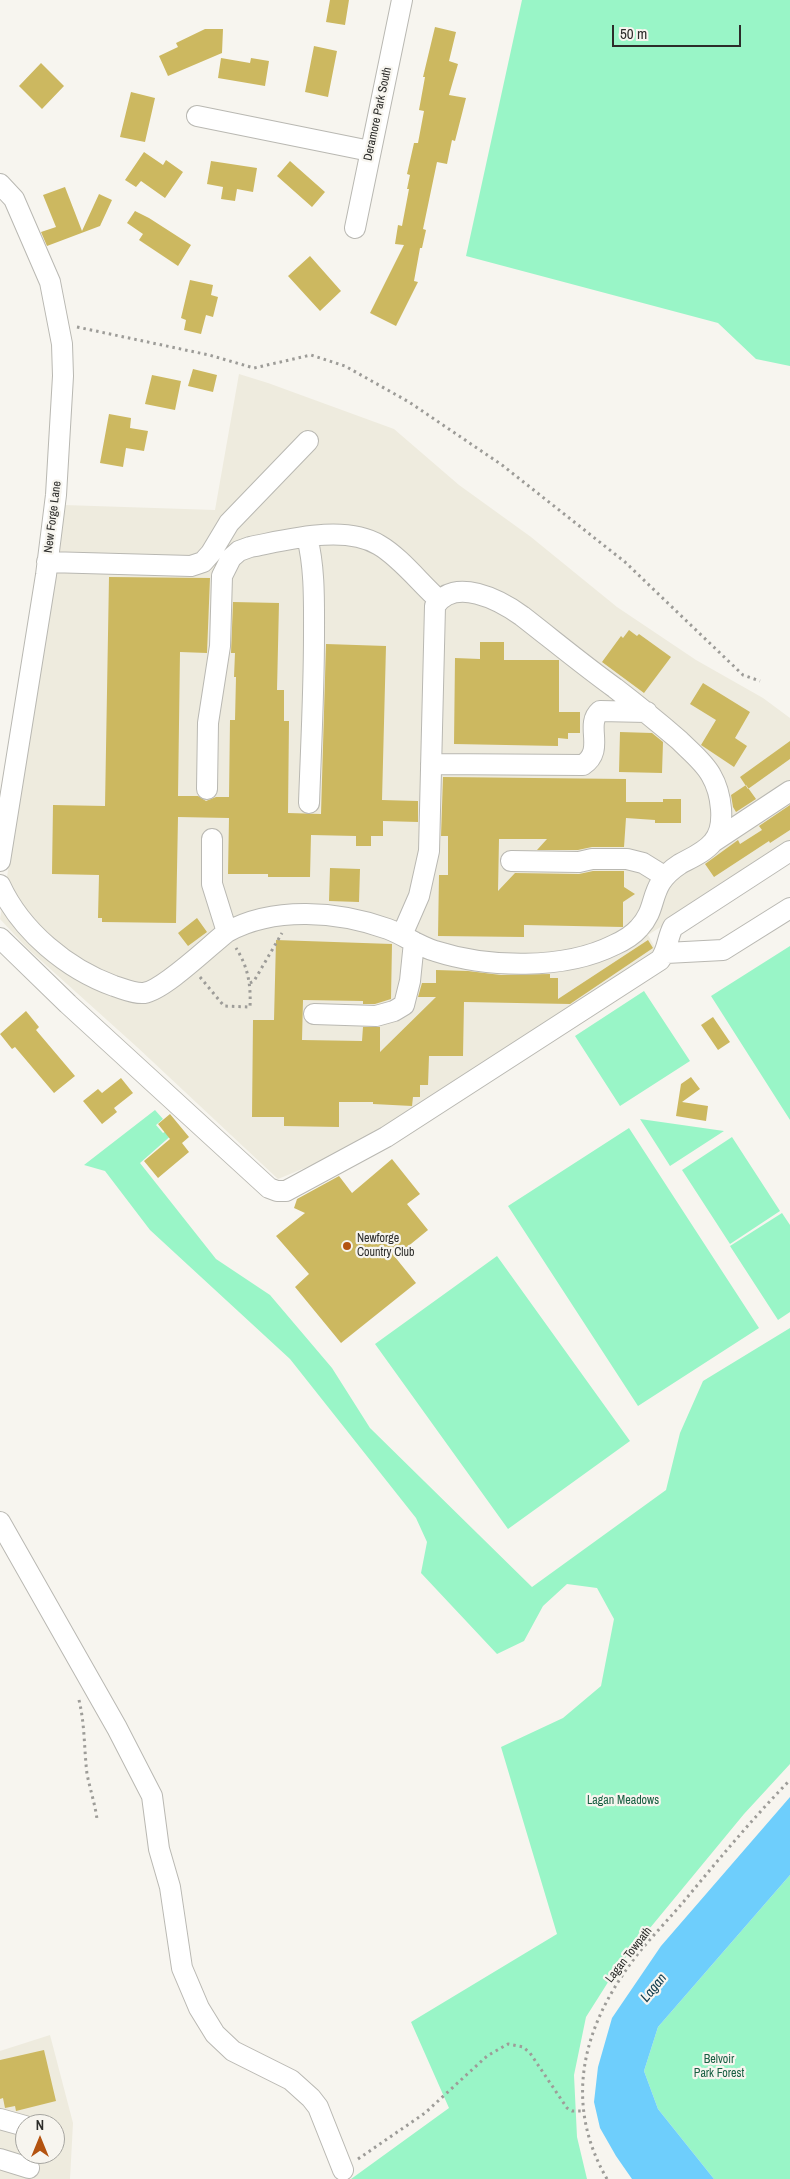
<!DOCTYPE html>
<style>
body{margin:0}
#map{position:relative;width:790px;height:2179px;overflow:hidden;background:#f7f5ef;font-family:"Archivo Narrow",sans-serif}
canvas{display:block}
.north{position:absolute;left:15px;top:2114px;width:50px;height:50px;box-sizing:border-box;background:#f7f5ef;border:1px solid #a6a5a0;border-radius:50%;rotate:0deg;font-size:14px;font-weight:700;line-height:20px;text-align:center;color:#2c2c2a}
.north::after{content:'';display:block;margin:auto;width:18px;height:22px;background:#b45310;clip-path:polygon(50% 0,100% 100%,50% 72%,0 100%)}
.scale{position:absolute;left:612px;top:25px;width:129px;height:22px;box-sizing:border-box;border:2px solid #2c2c2a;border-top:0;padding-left:6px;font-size:15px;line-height:18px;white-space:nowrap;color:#2c2c2a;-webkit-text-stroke:4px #f7f5ef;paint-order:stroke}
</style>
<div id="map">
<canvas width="790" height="2179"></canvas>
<div class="north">N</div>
<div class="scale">50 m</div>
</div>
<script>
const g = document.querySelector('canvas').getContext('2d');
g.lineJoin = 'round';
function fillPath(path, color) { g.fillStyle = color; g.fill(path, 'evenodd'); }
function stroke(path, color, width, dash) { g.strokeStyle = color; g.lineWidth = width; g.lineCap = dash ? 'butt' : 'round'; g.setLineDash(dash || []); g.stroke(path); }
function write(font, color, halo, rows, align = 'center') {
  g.font = font + ' "Archivo Narrow",sans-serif'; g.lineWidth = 4.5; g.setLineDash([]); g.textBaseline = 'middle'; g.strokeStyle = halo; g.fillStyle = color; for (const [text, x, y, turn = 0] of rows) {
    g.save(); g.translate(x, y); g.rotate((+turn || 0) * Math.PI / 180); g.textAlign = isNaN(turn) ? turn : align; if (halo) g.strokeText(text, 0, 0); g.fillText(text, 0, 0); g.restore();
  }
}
fillPath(new Path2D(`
 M239,374L268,383L394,429L459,485L531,537L617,607L696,660L763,698L790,718V844L648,935L658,953L351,1149L278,1179L137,1047L27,948L0,919L52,603L64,505L215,510Z
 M50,2035L73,2123L70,2179H0V2051ZM25,2124H55V2154H25Z`), '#eeebde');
fillPath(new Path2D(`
 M522,0H790V366L756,359L718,323L466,256Z
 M790,946V1120L711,996Z
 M644,991L690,1061L620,1106L575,1036Z
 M155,1110L163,1119L156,1125L163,1133L170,1128L174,1133L140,1163L216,1259L270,1295L332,1368L370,1428L532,1587L666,1490L680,1433L703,1381L790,1328V1764L744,1814L617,1968L586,2017L574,2075L577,2137L587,2179H351L449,2108L411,2022L557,1934L501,1747L563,1718L601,1686L614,1619L597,1588L567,1584L543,1606L524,1641L497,1654L421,1573L427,1542L416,1518L290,1359L150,1230L105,1171L84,1165Z
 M640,1119L724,1131L670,1166Z
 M629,1128L759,1328L638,1406L508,1206Z
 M732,1137L780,1211L730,1244L682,1170Z
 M782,1213L790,1225V1312L778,1320L730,1246Z
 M497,1256L630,1441L508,1529L375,1344Z
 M790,1875V2179H714L658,2109L644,2071L658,2027Z`), '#99f5c7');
fillPath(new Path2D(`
 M790,1797V1875L658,2027L644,2071L658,2109L714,2179H632L616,2156L600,2128L594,2102L598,2067L612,2018L661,1946Z`), '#6ecefc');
fillPath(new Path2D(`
 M330,0H349L345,25L326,22Z
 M435,27L456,32L449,61L458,64L449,95L466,98L455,141L452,140L447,164L437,162L423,229L426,230L422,248H420L414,281L418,282L396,326L370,313L404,245L395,244L398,225L402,226L409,189H407L410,175L407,174L414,143H418L424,111L419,110L425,77H423Z
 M205,29H223L222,53L168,76L159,56L178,47L176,43Z
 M314,46L337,51L328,97L305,92Z
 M221,58L250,63L251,58L269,61L265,86L218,78Z
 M41,63L64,86L42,109L19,86Z
 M131,92L155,98L145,142L120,137Z
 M144,152L163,165L166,160L183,172L165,198L141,181L136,187L125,180Z
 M211,161L257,168L253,192L237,189L235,201L221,199L223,187L207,184Z
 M290,161L325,192L312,207L277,176Z
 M65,187L82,231L99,194L112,200L100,226L47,246L41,232L56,227L43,195Z
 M135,211L149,218L191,245L178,266L139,240L143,234L127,223Z
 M310,256L341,291L320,311L288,276Z
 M190,280L213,285L211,295L218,297L213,317L206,315L201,334L184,330L186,320L181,318Z
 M193,369L217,375L213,392L188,386Z
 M152,375L181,381L175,410L145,404Z
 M109,414L131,418L130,428L148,431L144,451L126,448L123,467L100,463Z
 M109,577L210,578L207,653L180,652L178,796H198L206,801L216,797H229L230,720H235L236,677H234L235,653H231L233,602L279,603L277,690H284V721H289L288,813L321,814L326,644L386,646L382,800L418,801V822L383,821V836H371V846H356V836L311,835L310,877H268V874H228L229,818L178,817L176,923L102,922V918H98L99,875L52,874L53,805L105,806Z
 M629,630L637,636L639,634L671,657L644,693L602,662L621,636L623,638Z
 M480,642H504V660H559V712H580V733H568V739L558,738V746L454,744L455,658L480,659Z
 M703,683L750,712L735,738L747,746L734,767L701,745L716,720L690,704Z
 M620,732L652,733L663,742L662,773L619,772Z
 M790,741V759L748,789L740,777Z
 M443,777L626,779V802H663V799H681V823H655V820L626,818L624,847H592L578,850H537L547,839H499L498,891L515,873L579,874L593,871H624V887L635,894L623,902V927L524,925V937L438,936L439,875H448V836H441Z
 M746,785L756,799L736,812L733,807L731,795Z
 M790,805V830L770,843L769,841L714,877L705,864L738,840L740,844L762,830L759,826Z
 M330,868L360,869L359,902L329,901Z
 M197,918L207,932L188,946L178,933Z
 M276,940L392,944L391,999L375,1004H363V1001L303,1000L302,1040L362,1041L363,1027H380V1052L436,997H418L422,983H436V970L468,971L501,975L550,974V978H558V999L648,940L653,948L570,1004L464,1002L463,1056H429L428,1085H420V1097H413L412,1106L373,1104V1102H339V1127L284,1126V1117H252L253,1020H274Z
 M26,1011L39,1027L36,1030L75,1076L54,1093L15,1047L12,1049L0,1034Z
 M713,1017L730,1042L718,1050L701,1025Z
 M691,1077L700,1089L682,1102L708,1106L706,1121L676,1116L681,1084Z
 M121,1078L133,1093L114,1108L117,1112L102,1124L83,1101L98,1089L102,1093Z
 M170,1114L189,1137L182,1143L189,1152L158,1178L144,1161L170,1139L158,1124Z
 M392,1159L420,1194L407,1204L428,1230L395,1257L416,1283L341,1343L295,1287L309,1274L276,1236L305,1213L294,1208L297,1199L339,1176L352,1193Z
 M44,2050L56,2101L16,2111L15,2106L5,2108L3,2098L0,2099V2060Z`), '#ccb860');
const minor = new Path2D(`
 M197,116L370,151
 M0,184L14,199L50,282L62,344L63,376L56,495L46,575L0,861
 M355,228L402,0
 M307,537C315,568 314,602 314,635C314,691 311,747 309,803
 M47,562L191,566L203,562L211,553L229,523L308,441
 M431,764L583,765C606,750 584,725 600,711L647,712
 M207,789L208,723L220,646L222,576L231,558L239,551L250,547C287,540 344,524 379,545C400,557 420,583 439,600
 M212,839V884L227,932
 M713,842L790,791
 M511,861L579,862L592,859H627L643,863L664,876
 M0,885C21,931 67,969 114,986C124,989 134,994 144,993C164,990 209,946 227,932C274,906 338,911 388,929C404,935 418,946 435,951C488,968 564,970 614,945C623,941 633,935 639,928C660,906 646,886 680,864C691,858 705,852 713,842C727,826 721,792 711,775C704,762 690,751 679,740C658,722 637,705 615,688C583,665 553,640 522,616C500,600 454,576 435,606L429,851L419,896L402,935
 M0,938L68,1004L269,1188L277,1191H286L386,1137L660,960C668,950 667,938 673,927L790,851
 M666,953L723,950L790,908
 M314,1014L376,1016L394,1011L404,1005L410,981L414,942
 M0,1522L117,1728L152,1796L159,1849L170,1887L182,1968L199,2008L215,2034L233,2051L291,2080L311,2098L318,2107L343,2170
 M0,2119L25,2126
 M0,2159L29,2168`);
stroke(minor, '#b9b8b2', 22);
stroke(new Path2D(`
 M77,327L209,355L254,368L311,355L345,366L409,402L502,465L625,562L743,675L760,681
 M200,977L224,1006L250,1007C251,984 248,967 236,948
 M250,983L254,981L282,933
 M79,1700C85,1725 84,1749 87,1774C90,1789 95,1804 97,1819
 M358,2159L425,2113L487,2056L508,2044L523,2047L530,2053L567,2108L572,2111H584
 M607,2179C567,2110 579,2040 622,1976C639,1949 664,1925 685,1900C719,1859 753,1818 790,1780`), '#9d9c98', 3, [2.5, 4]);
stroke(minor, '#fff', 20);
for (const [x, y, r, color] of [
 [347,1246,5,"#b45310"]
]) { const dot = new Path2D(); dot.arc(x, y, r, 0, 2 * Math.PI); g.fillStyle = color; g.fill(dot); stroke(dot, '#f7f5ef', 2); }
write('12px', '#2c2c2a', '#f7f5ef', [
 ["Deramore Park South",378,114,-78],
 ["New Forge Lane",53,517,-83],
 ["Lagan Towpath",629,1955,-52]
]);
write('12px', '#2c2c2a', '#f7f5ef', [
 ["Newforge",357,1239],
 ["Country Club",357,1253]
], 'left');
write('12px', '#185f42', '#f7f5ef', [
 ["Lagan Meadows",623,1801],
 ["Belvoir",719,2060],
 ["Park Forest",719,2074]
]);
write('italic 14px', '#0f3b4d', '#f7f5ef', [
 ["Lagan",654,1988,-51]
]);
</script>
